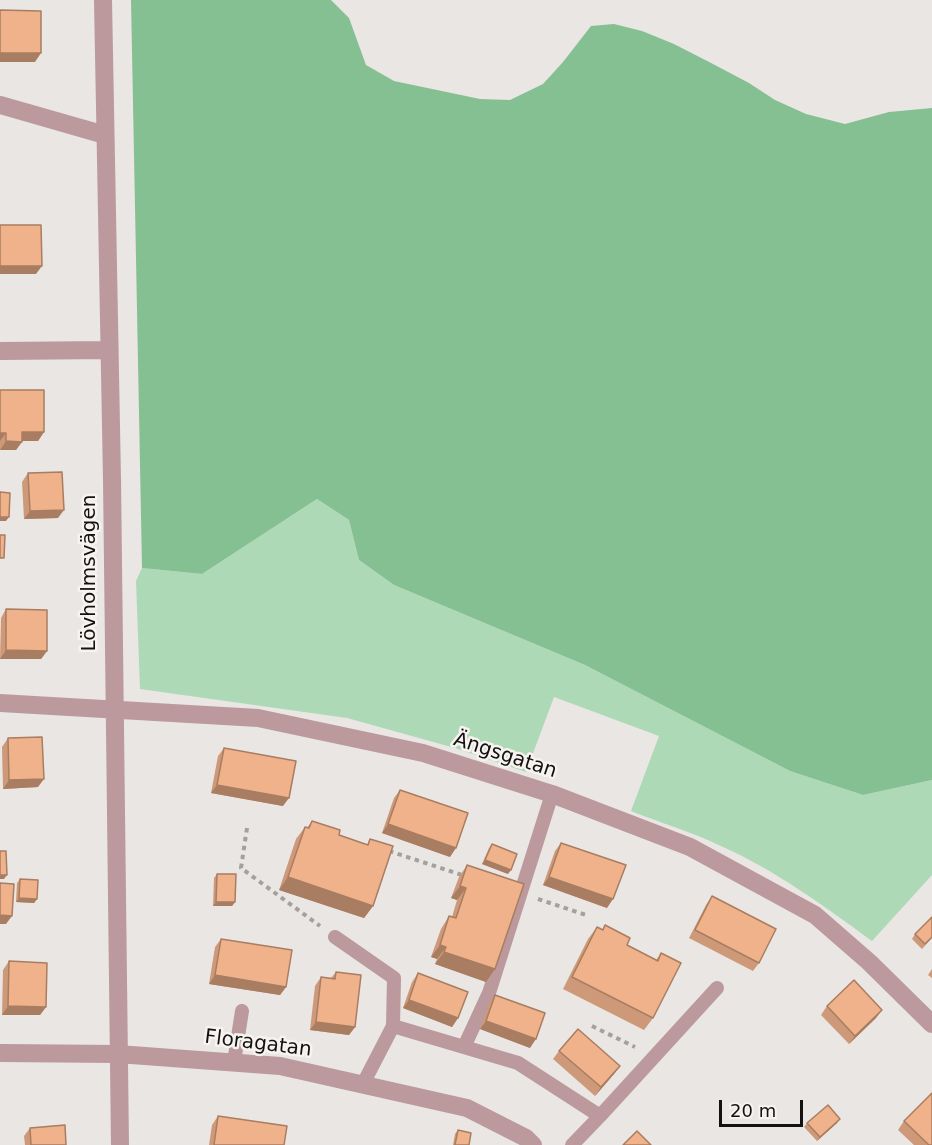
<!DOCTYPE html>
<meta charset="utf-8">
<style>
body{margin:0}
#map{position:relative;width:932px;height:1145px;overflow:hidden;background:#eae6e3;font-family:"DejaVu Sans",sans-serif}
canvas{display:block}
.scale{position:absolute;left:719px;top:1100px;width:84px;height:27px;box-sizing:border-box;border:3px solid #141211;border-top:0;padding-left:8px;font-size:18px;line-height:21px;white-space:nowrap;color:#141211;-webkit-text-stroke:4px #f7f3f0;paint-order:stroke}
</style>
<div id="map">
<canvas width="932" height="1145"></canvas>
<div class="scale">20 m</div>
</div>
<script>
const g = document.querySelector('canvas').getContext('2d');
g.lineJoin = 'round';
function fillPath(path, color) { g.fillStyle = color; g.fill(path, 'evenodd'); }
function stroke(path, color, width, dash) { g.strokeStyle = color; g.lineWidth = width; g.lineCap = dash ? 'butt' : 'round'; g.setLineDash(dash || []); g.stroke(path); }
function write(font, color, halo, rows, align = 'center') {
  g.font = font + ' "DejaVu Sans",sans-serif'; g.lineWidth = 5; g.setLineDash([]); g.textBaseline = 'middle'; g.strokeStyle = halo; g.fillStyle = color; for (const [text, x, y, turn = 0] of rows) {
    g.save(); g.translate(x, y); g.rotate((+turn || 0) * Math.PI / 180); g.textAlign = isNaN(turn) ? turn : align; if (halo) g.strokeText(text, 0, 0); g.fillText(text, 0, 0); g.restore();
  }
}
fillPath(new Path2D(`
 M317,499L349,520L359,560L394,585L585,665L790,771L863,795L932,780V875L872,941C824,906 775,870 721,846C692,832 661,823 631,811L659,736L554,697L526,772L455,748L347,718L140,689L136,581L142,568L202,574Z`), '#add9b6');
fillPath(new Path2D(`
 M131,0H331L349,18L366,65L394,81L480,99L510,100L543,84L563,62L591,26L614,24L642,31L674,44L713,64L749,83L775,100L806,114L845,124L889,112L932,108V780L863,795L790,771L585,665L394,585L359,560L349,520L317,499L202,574L142,568Z`), '#85c092');
stroke(new Path2D(`
 M247,828L241,868L320,926
 M389,851L465,876
 M538,899L586,915
 M592,1026L635,1047`), '#a4a09e', 4, [4.5, 4.5]);
stroke(new Path2D(`
 M335,937L394,978L393,1026
 M464,1047L489,993L552,794
 M234,1062L242,1011
 M363,1084L393,1026L518,1063L600,1116L572,1145
 M600,1116L717,988`), '#bb999d', 14);
stroke(new Path2D(`
 M103,0L112,479L120,1145
 M0,105L105,135
 M0,351L109,350
 M0,703L258,718L423,753L552,794L690,847L815,915L869,962L932,1024
 M0,1053L118,1054L280,1066L467,1108L526,1138L533,1145`), '#bb999d', 18);
fillPath(new Path2D(`
 M0,390L44,432L38,441H22L16,450H0Z
 M28,473L58,518L24,519L22,482Z
 M6,609L47,651L41,659H0L1,618Z
 M8,738L38,787L3,789L2,747Z
 M224,748L283,806L211,793L218,756Z
 M400,790L450,857L382,833L394,798Z
 M312,821L339,835L367,845L370,839L373,906L364,918L279,890L296,839L305,827L307,828Z
 M561,843L607,908L543,885L555,851Z
 M492,844L508,874L482,864L489,848Z
 M467,865L486,982L435,964L437,959L431,957L441,929L449,916L452,917L457,900L451,898L459,877Z
 M217,874L235,902L232,906H213L214,878Z
 M20,879L37,899L34,903L16,902L17,883Z
 M712,896L759,963L753,971L689,938L706,905Z
 M605,925L627,945L656,960L661,953L653,1018L644,1030L563,989L588,939L597,927L602,930Z
 M915,934L932,938L922,949L912,939Z
 M221,939L286,987L280,995L209,984L215,947Z
 M9,961L46,1007L40,1015H2L3,970Z
 M932,969V978L928,975Z
 M336,972L355,1027L349,1035L310,1030L315,986L321,977L331,978Z
 M418,973L458,1018L452,1027L403,1008L412,982Z
 M495,995L530,1048L480,1029L489,1004Z
 M827,1006L876,1018L849,1044L821,1015Z
 M559,1051L620,1066L614,1074L595,1096L553,1059Z
 M218,1116L284,1145H209L212,1125Z
 M904,1121L932,1145H914L898,1130Z
 M807,1123H837L817,1141L804,1127Z
 M30,1128L66,1145H25L24,1136Z
 M458,1130L469,1145H453L455,1134Z`), '#ce9978');
fillPath(new Path2D(`
 M0,53H41L35,62H0Z
 M0,266H42L36,274H0Z
 M22,432H44L38,441H16Z
 M0,433H6L0,441Z
 M6,441L22,442L16,450H0Z
 M64,510L58,518L24,519L30,511Z
 M0,517H9L6,521H0Z
 M6,650L47,651L41,659H0Z
 M44,779L38,787L3,789L9,780Z
 M217,785L289,798L283,806L211,793Z
 M388,824L456,848L450,857L382,833Z
 M485,860L511,870L508,874L482,864Z
 M0,875H7L4,879H0Z
 M288,877L373,906L364,918L279,890Z
 M549,877L613,899L607,908L543,885Z
 M460,886L466,888L457,900L451,898Z
 M19,898L37,899L34,903L16,902Z
 M216,902H235L232,906H213Z
 M0,915L12,916L6,924H0Z
 M440,945L446,947L437,959L431,957Z
 M444,952L495,969L486,982L435,964Z
 M215,975L286,987L280,995L209,984Z
 M409,1000L458,1018L452,1027L403,1008Z
 M8,1006L46,1007L40,1015H2Z
 M882,1010L876,1018L849,1044L855,1036Z
 M486,1021L536,1039L530,1048L480,1029Z
 M316,1022L355,1027L349,1035L310,1030Z
 M620,1066L614,1074L595,1096L601,1087Z
 M840,1119L837,1123L817,1141L820,1137Z`), '#a87d61');
const building = new Path2D(`
 M0,10L41,11V53H0Z
 M0,225H41L42,266H0Z
 M0,390H44V432H22V442L6,441V433H0Z
 M62,472L64,510L30,511L28,473Z
 M0,492L10,493L9,517H0Z
 M0,535H5L4,558H0Z
 M6,609L47,610V651L6,650Z
 M42,737L44,779L9,780L8,738Z
 M224,748L296,761L289,798L217,785Z
 M400,790L468,813L456,848L388,824Z
 M312,821L340,830L339,835L368,845L370,839L393,846L373,906L288,877L305,827L309,828Z
 M561,843L626,865L613,899L549,877Z
 M492,844L517,854L511,870L485,860Z
 M0,851H6L7,875H0Z
 M467,865L524,884L495,969L444,952L446,947L440,945L449,916L456,918L466,888L460,886Z
 M217,874H236L235,902H216Z
 M20,879L38,880L37,899L19,898Z
 M0,883L14,884L12,916L0,915Z
 M712,896L776,929L759,963L695,930Z
 M932,917V937L925,944L915,934Z
 M605,925L630,938L627,945L658,961L661,953L681,963L653,1018L572,977L597,927L603,930Z
 M221,939L292,950L286,987L215,975Z
 M9,961L47,963L46,1007L8,1006Z
 M336,972L361,975L355,1027L316,1022L321,977L335,979Z
 M418,973L468,992L458,1018L409,1000Z
 M854,980L882,1010L855,1036L827,1006Z
 M495,995L545,1013L536,1039L486,1021Z
 M578,1029L620,1066L601,1087L559,1051Z
 M932,1093V1145H929L904,1121Z
 M828,1105L840,1119L820,1137L807,1123Z
 M218,1116L287,1126L284,1145H214Z
 M65,1125L66,1145H31L30,1128Z
 M458,1130L471,1133L469,1145H455Z
 M637,1131L651,1145H623Z`);
fillPath(building, '#f0b28b');
stroke(building, '#a87d61', 1.5);
write('20px', '#141211', '#f7f3f0', [
 ["Lövholmsvägen",90,573,-90],
 ["Ängsgatan",505,756,18],
 ["Floragatan",258,1044,7]
]);
</script>
